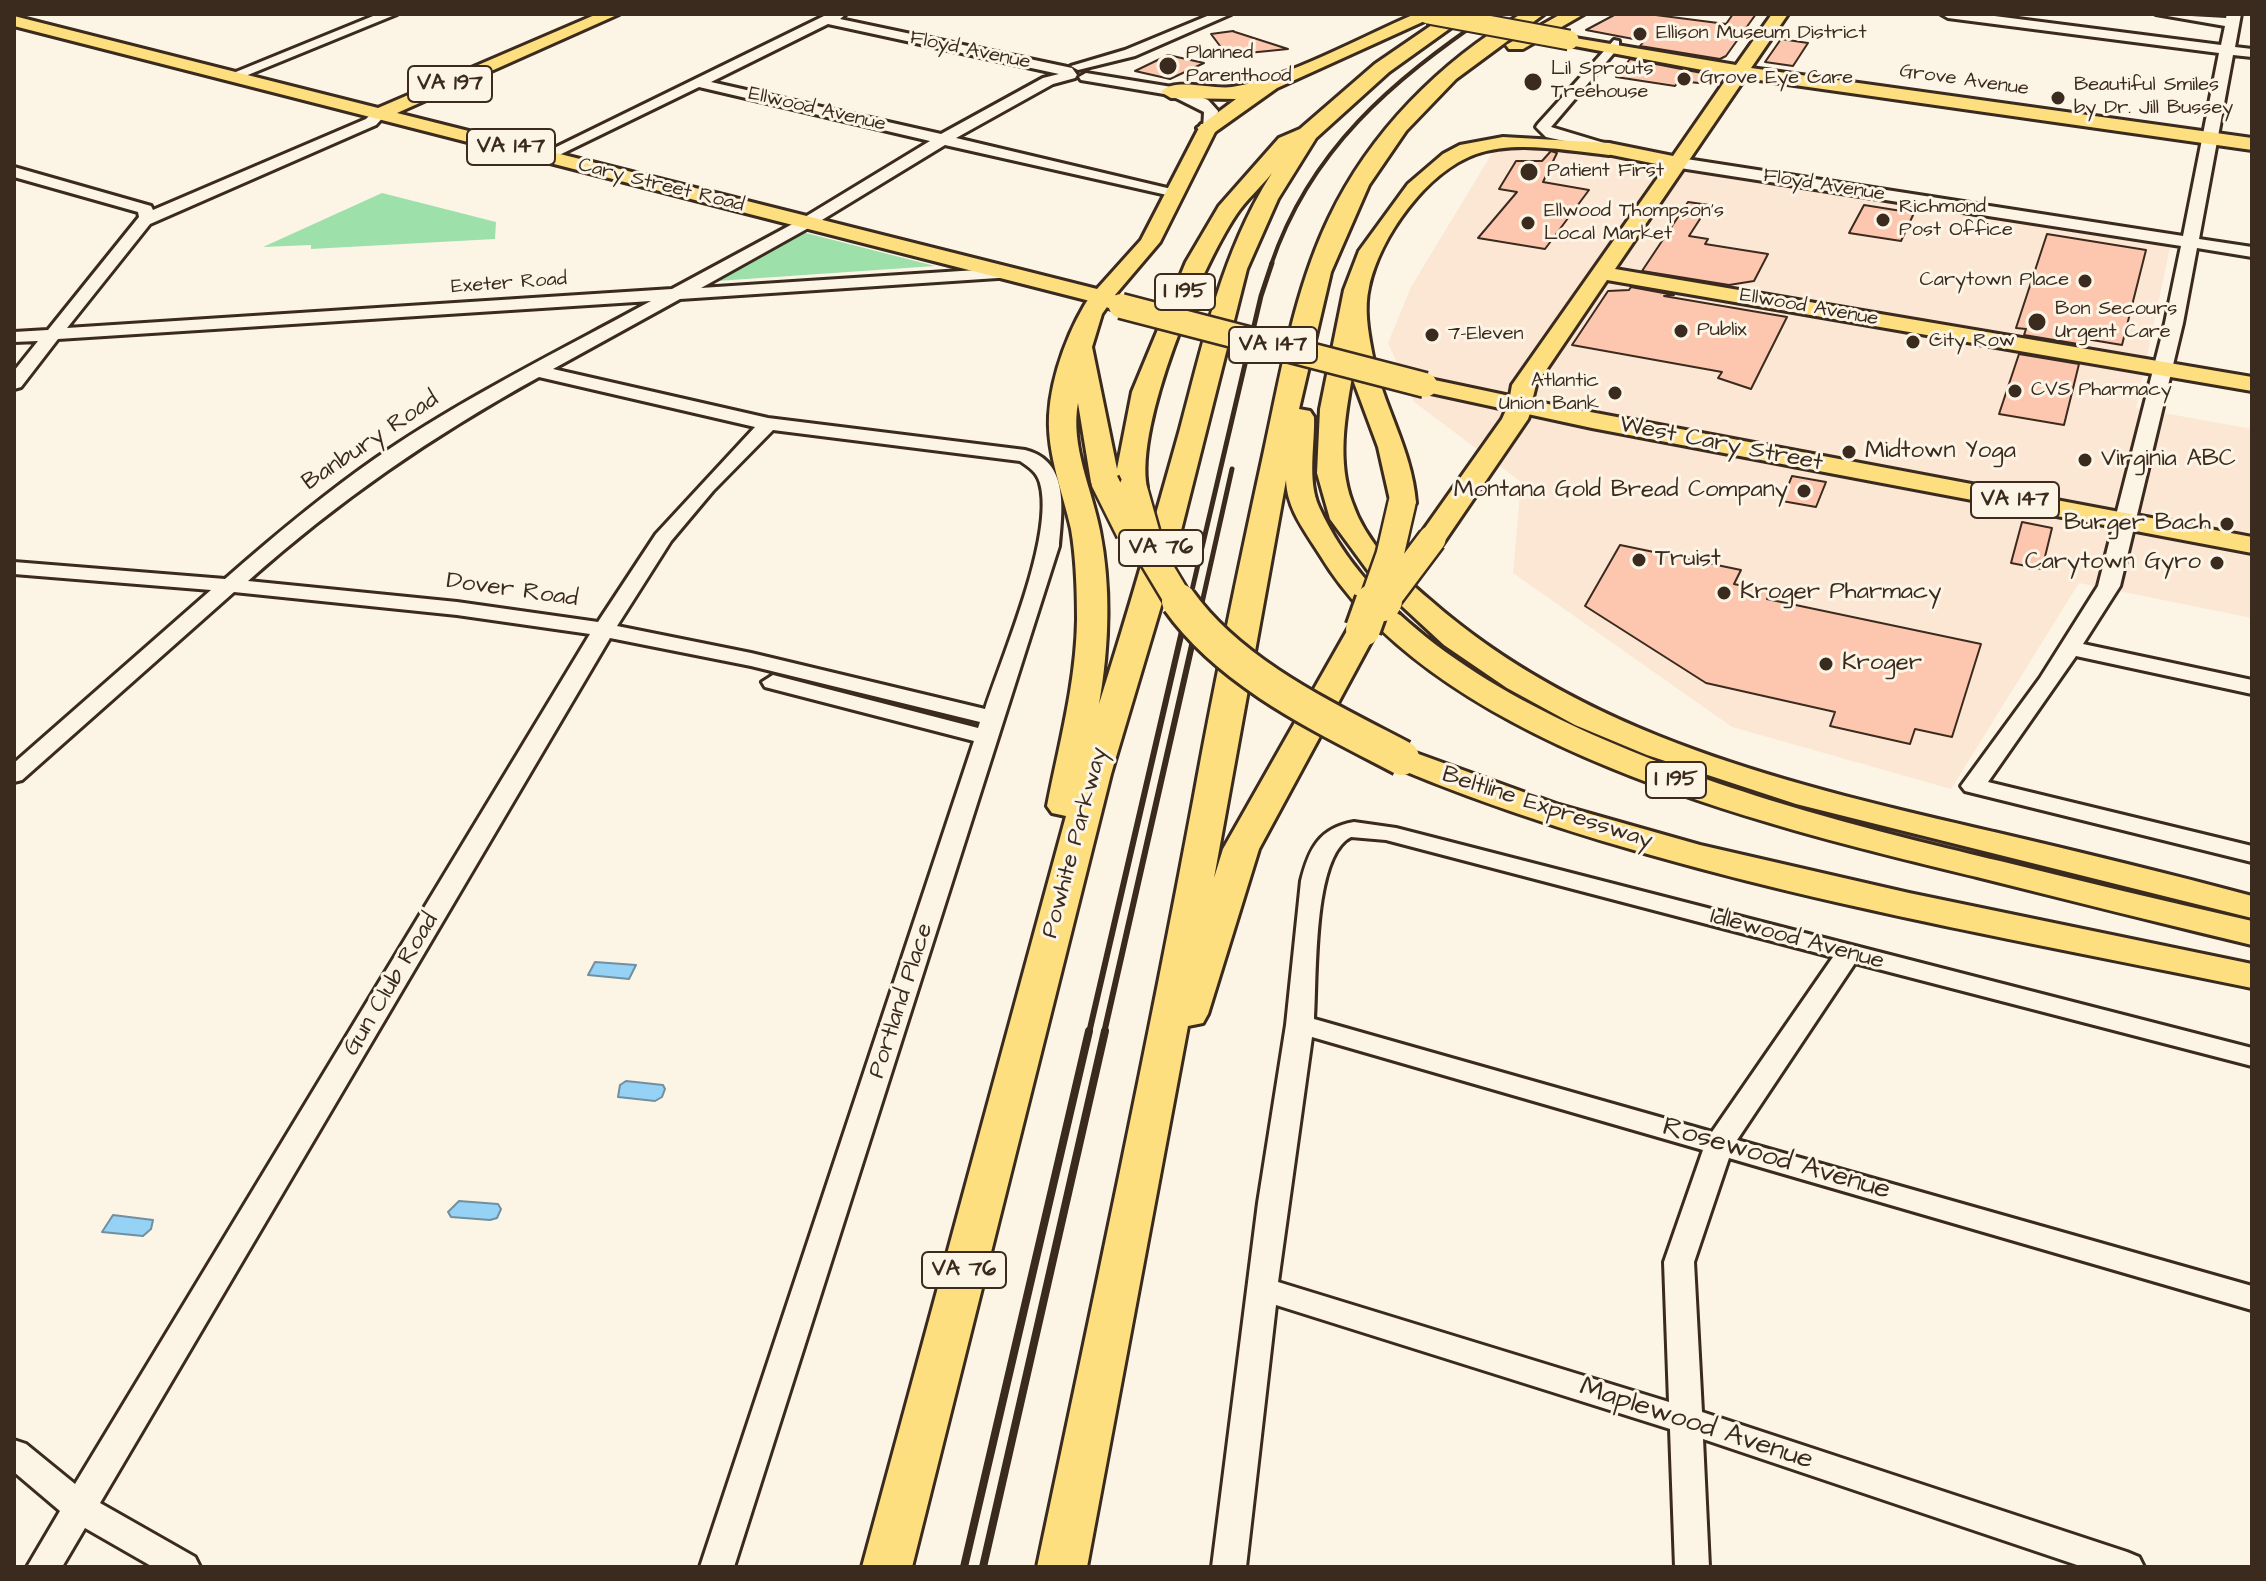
<!DOCTYPE html>
<style>
body{margin:0}
#map{position:relative;width:2266px;height:1581px;overflow:hidden;background:#fcf5e5;font-family:"Architects Daughter",sans-serif}
canvas{display:block}
.frame{position:absolute;inset:0;border:16px solid #3b2a1e;pointer-events:none}
</style>
<div id="map">
<canvas width="2266" height="1581"></canvas>
<div class="frame"></div>
</div>
<script>
const g = document.querySelector('canvas').getContext('2d');
g.lineJoin = 'round';
function fillPath(path, color) { g.fillStyle = color; g.fill(path, 'evenodd'); }
function stroke(path, color, width, dash) { g.strokeStyle = color; g.lineWidth = width; g.lineCap = dash ? 'butt' : 'round'; g.setLineDash(dash || []); g.stroke(path); }
function write(font, color, halo, rows, align = 'center') {
  g.font = font + ' "Architects Daughter",sans-serif'; g.lineWidth = 6; g.setLineDash([]); g.textBaseline = 'middle'; g.strokeStyle = halo; g.fillStyle = color; for (const [text, x, y, turn = 0] of rows) {
    g.save(); g.translate(x, y); g.rotate((+turn || 0) * Math.PI / 180); g.textAlign = isNaN(turn) ? turn : align; if (halo) g.strokeText(text, 0, 0); g.fillText(text, 0, 0); g.restore();
  }
}
fillPath(new Path2D(`
 M1503,135L2171,243L2136,408L2252,429V618L2079,583L1951,789L1732,727L1513,573L1521,482L1414,402L1388,343L1411,287Z`), '#fce7d5');
fillPath(new Path2D(`
 M382,193L496,222L495,239L311,249V245L263,247Z
 M802,232L935,266L717,281Z`), '#9ee0aa');
const water = new Path2D(`
 M595,962L636,965L629,979L588,975Z
 M626,1081L663,1085L665,1089L662,1097L655,1101L618,1097L620,1085Z
 M459,1201L498,1204L501,1209L497,1218L490,1220L451,1217L448,1212Z
 M113,1215L153,1220L151,1229L143,1236L102,1232Z`);
fillPath(water, '#95d2f5');
stroke(water, '#718f9f', 2);
const building = new Path2D(`
 M1616,14H1648L1726,24L1733,14H1756L1726,56L1720,59L1640,46L1644,41L1586,30Z
 M1233,31L1235,32L1288,49L1248,53L1223,50L1211,34Z
 M1781,39L1808,43L1793,66L1765,62Z
 M1168,55L1204,63L1170,79L1135,71Z
 M1630,59L1707,74L1699,83L1679,81L1675,86L1616,77Z
 M1551,151L1557,153L1543,182L1589,190L1545,249L1478,238L1517,192L1499,189L1516,161H1542Z
 M1688,202L1709,205L1689,236L1708,239L1705,244L1768,254L1754,281L1729,285L1642,271Z
 M1864,205L1914,213L1901,241L1849,233Z
 M2047,234L2146,250L2122,345L2086,339L2084,345L2024,335L2026,329L2016,328Z
 M1631,287L1674,295L1664,296L1787,317L1751,389L1718,378L1722,372L1572,345L1608,291L1629,290Z
 M2019,354L2079,364L2064,425L1999,414Z
 M1792,476L1826,482L1816,507L1782,501Z
 M2022,522L2052,528L2042,569L2011,563Z
 M1620,545L1741,570L1734,584L1771,592L1767,599L1981,644L1952,737L1915,729L1910,744L1830,726L1835,712L1706,683L1585,606Z`);
fillPath(building, '#fdc7af');
stroke(building, '#3b2a1e', 2);
const minor = new Path2D(`
 M378,14H397L238,79L226,76Z
 M828,14H846L840,19L1072,68L1077,75L1075,78L1053,84L956,138L1184,192L1176,197L945,145L812,226L701,288L1007,268L1015,273L1013,277L680,299L553,369L768,418L1025,450C1070,461 1062,511 1059,546L734,1567H700L974,741L765,687L762,682L773,675L978,728L980,722L751,666L610,638L100,1503L195,1557L200,1567H153L85,1528L62,1567H27L60,1511L14,1472V1440L26,1444L75,1484L590,634L457,615L234,592L22,780L14,782V763L211,590L14,574V562L225,579C274,536 323,495 376,458C463,398 559,351 651,301L58,339L21,387L14,389V371L38,341L14,342V332L48,330L139,217L138,212L14,177V167L151,206L153,210L366,119L374,111L386,114L376,125L150,224L67,328L672,289L800,220L930,141L699,87L551,159L538,156ZM828,24L1059,74L1043,78L941,134L711,82ZM539,377L755,427L656,534L598,622L457,602L248,581C339,500 432,436 539,377ZM773,430L1020,461C1029,467 1037,472 1040,483C1055,535 1002,656 985,709L751,653L617,626L671,541L713,491Z
 M1212,14H1231L1135,56L1078,70L1071,66L1125,50Z
 M1941,14H1979L2221,45L2225,26L2156,14L2226,18L2227,14H2241L2235,47L2252,49V57L2233,55L2199,239L2252,247V257L2197,248L2183,323L2120,586L2083,644L2252,680V694L2076,656L1988,782L2252,846V862L1965,791L1961,786L2040,678L2098,586L2165,323L2181,246L1680,168L1672,163L1680,158L2183,236L2219,53L1948,18Z
 M1614,40L1619,41V47L1551,127L1614,146V152L1546,137L1536,127L1538,124Z
 M1086,73L1178,88L1208,100L1218,111L1215,128L1203,131L1204,112L1170,95L1081,80L1079,77Z
 M1354,822L1396,828L2252,1048V1066L1855,963L1737,1140L2252,1286V1310L1729,1158L1694,1262L1702,1412L2127,1552L2139,1557L2144,1567H2083L1703,1439L1709,1567H1675L1670,1429L1276,1305L1246,1567H1212L1258,1203L1286,1025L1301,881C1309,849 1319,828 1354,822ZM1351,837L1386,840L1833,957L1712,1132L1314,1019C1317,979 1312,856 1351,837ZM1312,1037L1703,1150L1664,1262L1669,1402L1278,1282Z`);
const major = new Path2D(`
 M597,14H619L397,113L1097,289L1141,240L1201,124H1215L1217,128L1160,242L1115,295L1132,306L1121,313L1094,302L14,26V16L378,108Z
 M1772,14H1788L1751,68L2252,138V150L1745,78L1615,269L2252,377V391L1607,280L1536,385L1532,401L2252,537V553L1592,428L1417,390L1413,385L1425,378L1510,396L1512,385L1666,166L1602,153L1599,149L1609,143L1673,156L1729,75L1569,45L1560,40L1563,36L1736,65Z`);
const highway = new Path2D(`
 M1415,14H1440L1277,88L1215,132L1208,134L1197,128L1236,99L1171,98L1161,92C1174,77 1213,90 1232,87C1288,78 1361,37 1415,14Z
 M1448,14H1470L1389,72L1316,138L1278,199L1247,269L1167,586L1111,774L912,1567H862L1066,816L1052,813L1047,806C1059,745 1076,683 1077,620C1077,591 1076,558 1071,529C1063,493 1047,454 1049,416C1051,375 1070,325 1093,292L1102,290L1114,297L1102,314L1092,347L1117,469L1132,392L1186,262L1219,206L1279,138L1300,129L1375,64ZM1272,173C1222,251 1204,340 1180,429C1154,522 1128,613 1099,704C1109,648 1111,587 1100,531C1092,489 1070,446 1078,403L1091,482L1095,488L1105,490L1118,483L1123,493H1143L1147,487C1135,425 1200,269 1236,215C1246,200 1261,187 1272,173Z
 M1521,14H1544L1456,79L1406,131L1369,185L1331,272L1299,409L1310,411L1314,417C1315,445 1307,480 1319,507C1415,720 1791,811 2000,861C2084,882 2168,902 2252,921V945C2160,923 2068,900 1977,877C1771,827 1437,748 1320,555C1305,531 1287,509 1286,480L1214,878L1223,849L1348,629L1352,622H1374L1378,629L1259,849L1208,1014L1203,1023L1188,1026L1087,1567H1037C1091,1310 1146,1054 1194,796C1215,680 1239,566 1264,451C1281,373 1294,291 1329,218C1370,132 1440,62 1521,14Z
 M1561,14H1584L1523,49H1509L1506,45Z
 M1503,137L1609,143L1620,149L1609,155C1568,151 1517,140 1476,154C1426,172 1380,237 1369,287C1364,308 1368,331 1372,352C1382,405 1412,449 1416,503L1412,509H1392L1378,447L1352,377C1345,417 1337,462 1352,502C1366,543 1398,573 1430,600C1587,738 1795,786 1994,832C2080,852 2166,873 2252,896V918L1796,804L1647,755L1575,725L1507,688L1444,645L1377,583L1330,519L1317,473L1320,409L1344,290L1359,251L1408,184L1443,154L1460,145Z
 M1520,397L1529,399L1533,405L1528,419L1442,545H1422L1417,539L1502,419L1511,399Z
 M1402,748L1559,805L1700,845L1909,893L2252,964V988C1966,929 1660,879 1390,765L1385,758L1390,751Z`);
stroke(minor, '#3b2a1e', 6);
stroke(major, '#3b2a1e', 6);
stroke(highway, '#3b2a1e', 6);
fillPath(minor, '#fcf5e5');
fillPath(major, '#fddf80');
fillPath(highway, '#fddf80');
stroke(new Path2D(`
 M1271,265C1310,149 1392,81 1490,14`), '#3b2a1e', 4);
stroke(new Path2D(`
 M1189,603L1261,296L1272,263
 M1202,603L1232,469`), '#3b2a1e', 5);
stroke(new Path2D(`
 M1089,1033L1189,601
 M1104,1033L1202,601`), '#3b2a1e', 6);
stroke(new Path2D(`
 M964,1567L1089,1031
 M983,1567L1105,1031`), '#3b2a1e', 8);
const majorBridgeFar1 = new Path2D(`
 M1428,14L1569,40`);
const majorBridge = new Path2D(`
 M1121,306L1425,385`);
const highwayBridgeFar1 = new Path2D(`
 M1105,482L1130,532
 M1133,487L1153,558L1180,603
 M1373,603L1390,555L1402,503
 M1384,603L1432,539`);
const highwayBridge = new Path2D(`
 M1179,601C1231,674 1324,717 1402,758
 M1383,604L1385,601
 M1363,629L1373,601`);
stroke(majorBridgeFar1, '#3b2a1e', 23, []);
stroke(majorBridge, '#3b2a1e', 29, []);
stroke(highwayBridgeFar1, '#3b2a1e', 32, []);
stroke(highwayBridge, '#3b2a1e', 40, []);
stroke(majorBridgeFar1, '#fddf80', 19);
stroke(majorBridge, '#fddf80', 24);
stroke(highwayBridgeFar1, '#fddf80', 27);
stroke(highwayBridge, '#fddf80', 34);
for (const [x, y, r, color] of [
 [1640,34,8,"#3b2a1e"],
 [1168,66,10,"#3b2a1e"],
 [1684,79,8,"#3b2a1e"],
 [1533,82,10,"#3b2a1e"],
 [2058,98,8,"#3b2a1e"],
 [1529,172,10,"#3b2a1e"],
 [1883,220,8,"#3b2a1e"],
 [1528,223,8,"#3b2a1e"],
 [2085,281,8,"#3b2a1e"],
 [2037,322,10,"#3b2a1e"],
 [1681,331,8,"#3b2a1e"],
 [1432,335,8,"#3b2a1e"],
 [1913,342,8,"#3b2a1e"],
 [2015,391,8,"#3b2a1e"],
 [1615,393,8,"#3b2a1e"],
 [1849,452,8,"#3b2a1e"],
 [2085,460,8,"#3b2a1e"],
 [1804,491,8,"#3b2a1e"],
 [2227,524,8,"#3b2a1e"],
 [1639,560,8,"#3b2a1e"],
 [2217,563,8,"#3b2a1e"],
 [1724,593,8,"#3b2a1e"],
 [1826,664,8,"#3b2a1e"]
]) { const dot = new Path2D(); dot.arc(x, y, r, 0, 2 * Math.PI); g.fillStyle = color; g.fill(dot); stroke(dot, '#fcf5e5', 3); }
write('20px', '#3b2a1e', '#fcf5e5', [
 ["Ellison Museum District",1656,34],
 ["Planned",1186,54],
 ["Parenthood",1186,77],
 ["Lil Sprouts",1551,70],
 ["Treehouse",1551,93],
 ["Grove Eye Care",1700,79],
 ["Beautiful Smiles",2074,86],
 ["by Dr. Jill Bussey",2074,109],
 ["Patient First",1547,172],
 ["Richmond",1899,208],
 ["Post Office",1899,231],
 ["Ellwood Thompson's",1544,212],
 ["Local Market",1544,235],
 ["Carytown Place",2069,281,"right"],
 ["Bon Secours",2055,310],
 ["Urgent Care",2055,333],
 ["Publix",1697,331],
 ["7-Eleven",1448,335],
 ["City Row",1929,342],
 ["Atlantic",1599,382,"right"],
 ["Union Bank",1599,405,"right"],
 ["CVS Pharmacy",2031,391]
], 'left');
write('20px', '#3b2a1e', '#fcf5e5', [
 ["Floyd Avenue",970,51,12],
 ["Grove Avenue",1964,81,8],
 ["Ellwood Avenue",817,110,13],
 ["Cary Street Road",661,186,14],
 ["Floyd Avenue",1824,186,9],
 ["Exeter Road",509,284,-4],
 ["Ellwood Avenue",1809,308,10]
]);
for (const [x, y, w] of [
 [450,84,84],
 [511,147,88],
 [1185,292,60],
 [1273,345,88],
 [2015,500,88],
 [1161,548,84],
 [1676,780,60],
 [964,1270,84]
]) { const box = new Path2D(); box.roundRect(x - w / 2, y - 18, w, 36, 6); g.fillStyle = '#fcf5e5'; g.fill(box); stroke(box, '#3b2a1e', 2); }
write('bold 22px', '#3b2a1e', null, [
 ["VA 197",450,84],
 ["VA 147",511,147],
 ["I 195",1185,292],
 ["VA 147",1273,345],
 ["VA 147",2015,500],
 ["VA 76",1161,548],
 ["I 195",1676,780],
 ["VA 76",964,1270]
]);
write('24px', '#3b2a1e', '#fcf5e5', [
 ["Banbury Road",371,442,-34],
 ["West Cary Street",1721,445,11],
 ["Dover Road",512,591,8],
 ["Beltline Expressway",1547,809,18],
 ["Powhite Parkway",1076,843,-75],
 ["Idlewood Avenue",1797,940,15],
 ["Gun Club Road",392,985,-59],
 ["Portland Place",902,1001,-72]
]);
write('24px', '#3b2a1e', '#fcf5e5', [
 ["Midtown Yoga",1865,452],
 ["Virginia ABC",2101,460],
 ["Montana Gold Bread Company",1788,491,"right"],
 ["Burger Bach",2211,524,"right"],
 ["Truist",1655,560],
 ["Carytown Gyro",2201,563,"right"],
 ["Kroger Pharmacy",1740,593],
 ["Kroger",1842,664]
], 'left');
write('28px', '#3b2a1e', '#fcf5e5', [
 ["Rosewood Avenue",1776,1160,16],
 ["Maplewood Avenue",1696,1425,18]
]);
</script>
